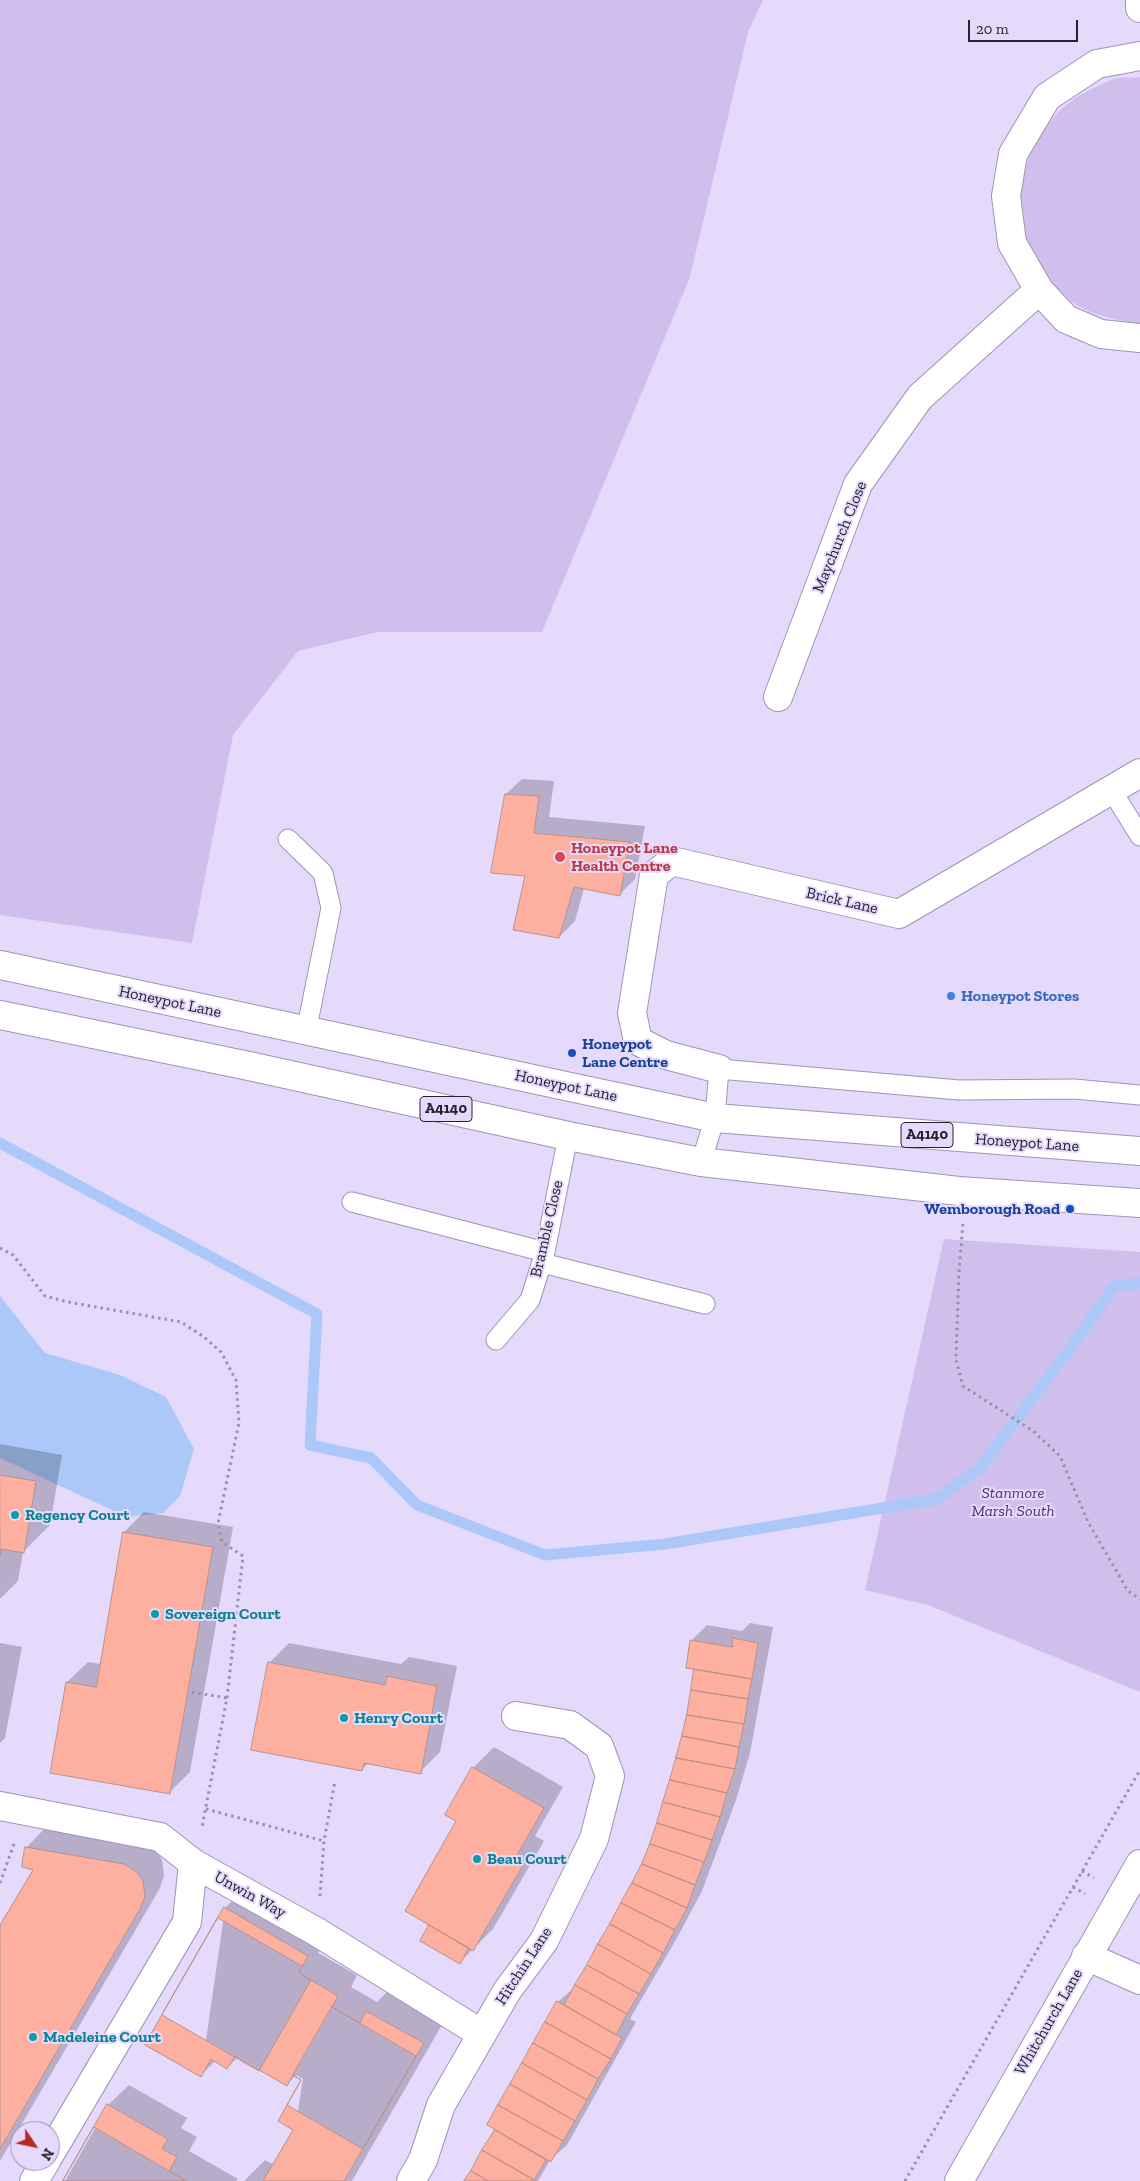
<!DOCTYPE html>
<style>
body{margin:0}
#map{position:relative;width:1140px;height:2181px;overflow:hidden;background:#e5d9fc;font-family:"Zilla Slab",serif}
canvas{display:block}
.north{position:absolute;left:10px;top:2121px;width:50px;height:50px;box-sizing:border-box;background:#e5d9fc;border:1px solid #9990aa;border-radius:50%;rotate:124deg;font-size:14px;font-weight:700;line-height:20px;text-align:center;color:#27222f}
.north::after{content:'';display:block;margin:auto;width:18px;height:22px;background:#b62723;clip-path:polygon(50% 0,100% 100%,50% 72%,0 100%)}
.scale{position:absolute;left:968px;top:20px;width:110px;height:22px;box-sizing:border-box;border:2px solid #27222f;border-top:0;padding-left:6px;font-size:15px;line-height:18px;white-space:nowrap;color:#27222f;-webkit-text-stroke:4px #e5d9fc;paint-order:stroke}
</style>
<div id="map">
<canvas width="1140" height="2181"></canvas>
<div class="north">N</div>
<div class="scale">20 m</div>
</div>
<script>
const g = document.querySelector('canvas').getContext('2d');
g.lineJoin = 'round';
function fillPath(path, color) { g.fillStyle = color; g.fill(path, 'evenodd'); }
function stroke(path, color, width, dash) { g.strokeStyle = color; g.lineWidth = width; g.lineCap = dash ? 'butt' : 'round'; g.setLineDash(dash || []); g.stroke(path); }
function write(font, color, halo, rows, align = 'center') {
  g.font = font + ' "Zilla Slab",serif'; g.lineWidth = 4; g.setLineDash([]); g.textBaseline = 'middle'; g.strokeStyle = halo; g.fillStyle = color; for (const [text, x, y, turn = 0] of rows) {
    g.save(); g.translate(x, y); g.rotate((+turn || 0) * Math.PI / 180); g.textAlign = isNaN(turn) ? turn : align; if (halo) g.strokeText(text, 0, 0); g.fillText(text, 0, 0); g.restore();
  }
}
fillPath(new Path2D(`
 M0,0H763L748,32L690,277L542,632H377L298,651L233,735L192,943L0,915Z
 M1140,77V324C1116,320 1092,316 1072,302C1056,290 1043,272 1034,255C1002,192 1032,114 1096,87C1103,84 1110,80 1117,78C1124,77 1133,78 1140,77Z
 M944,1239L1140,1252V1692L928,1605L865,1590Z`), '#d0bfec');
fillPath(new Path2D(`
 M0,1296L45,1353L120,1375L166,1397L194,1449L180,1496L163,1513L127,1517L0,1458Z`), '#abc8f9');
fillPath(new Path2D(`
 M522,779L554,781L549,817L645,826L635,879L619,895L584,888L575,921L559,937L526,875L506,794Z
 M0,1444L62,1455L50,1525L23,1552L18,1581L0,1599Z
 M144,1512L233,1527L190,1772L170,1792L52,1772L67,1682L88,1662L101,1664L124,1532Z
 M750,1623L773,1627L750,1753L736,1800L702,1891L678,1936L630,2019L636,2022L567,2145L550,2160L538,2181H466L496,2129L558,2002L575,1987L643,1864L658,1823L688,1716L696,1668L691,1641L707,1625L742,1631Z
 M0,1643L22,1647L5,1738L0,1743Z
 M289,1643L401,1664L409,1657L457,1666L440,1752L420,1772L369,1762L362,1770L269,1663Z
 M494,1747L563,1787L535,1836L544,1841L493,1929L460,1962L430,1926L458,1820L446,1814L473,1768Z
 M46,1827L144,1844L157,1852L162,1860L164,1875L160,1888L0,2161V1927L34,1869L26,1848Z
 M245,1888L327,1936L318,1953L357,1975L351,1987L377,2002L388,1991L443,2023L352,2181H244L265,2160L274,2165L295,2129L303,2079L296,2075L286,2085L238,2057L227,2068L215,2061L201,2075L225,1908Z
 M129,2085L187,2118L181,2128L197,2137L189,2151L238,2179L236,2181H65L108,2105Z`), '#0003');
stroke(new Path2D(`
 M0,1143L317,1314L310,1445L371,1458L417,1505L545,1555L665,1544L937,1499L980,1468L1078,1338L1114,1286L1140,1283`), '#abc8f9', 11);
const building = new Path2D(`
 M505,794L539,796L534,833L630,842L620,896L574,887L559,938L513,930L525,876L491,873Z
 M0,1475L36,1481L24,1553L1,1549L0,1556Z
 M123,1532L213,1547L170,1794L50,1773L66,1682L96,1687Z
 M733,1638L758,1643L752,1679L686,1668L690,1640L732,1647Z
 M268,1662L385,1685L387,1676L437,1686L421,1774L364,1763L362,1771L251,1750Z
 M694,1669L752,1679L748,1699L691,1690Z
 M691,1690L748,1699L744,1724L687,1715Z
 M687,1715L744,1724L739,1747L682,1736Z
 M682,1736L739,1747L735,1769L676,1758Z
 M676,1758L735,1769L727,1793L670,1780Z
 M472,1767L544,1808L516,1857L525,1862L473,1951L405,1911L456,1821L445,1815Z
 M670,1780L727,1793L720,1817L663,1802Z
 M663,1802L720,1817L712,1840L657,1823Z
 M657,1823L712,1840L704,1862L650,1844Z
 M650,1844L704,1862L695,1885L642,1864Z
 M25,1847L124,1864L137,1872L143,1881L145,1896L140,1909L0,2149V1925L33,1870L22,1867Z
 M642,1864L695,1885L687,1908L632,1883Z
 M632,1883L687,1908L675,1930L621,1903Z
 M621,1903L675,1930L663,1953L610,1924Z
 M224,1907L308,1956L299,1973L338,1996L332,2007L360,2023L366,2011L424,2043L344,2181H263L293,2130L278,2121L301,2080L293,2075L287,2086L235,2056L227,2069L211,2059L201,2077L145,2045Z
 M218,1918L302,1966L299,1973L311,1980L259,2071L162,2015Z
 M610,1924L663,1953L651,1974L598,1944Z
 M429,1925L469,1948L460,1964L420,1941Z
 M598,1944L651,1974L639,1994L587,1965Z
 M587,1965L639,1994L627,2014L575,1985Z
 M575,1985L627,2014L616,2035L564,2005Z
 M557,2001L622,2038L611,2059L545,2022Z
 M332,2007L416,2056L363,2149L287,2105L301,2080L293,2075Z
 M545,2022L611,2059L598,2079L533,2043Z
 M533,2043L598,2079L587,2100L522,2063Z
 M522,2063L587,2100L575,2121L510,2084Z
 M510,2084L575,2121L563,2141L498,2105Z
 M107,2104L168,2139L162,2149L177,2157L169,2171L187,2181H63Z
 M498,2105L563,2141L551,2162L487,2125Z
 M94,2127L169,2171L187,2181H63Z
 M495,2130L546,2160L534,2180L482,2150Z
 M482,2150L534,2180L533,2181H488L471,2171Z
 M471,2171L488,2181H464Z`);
fillPath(building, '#fdafa0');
stroke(building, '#b99189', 1);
const lane = new Path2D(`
 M1112,791L1140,836
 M288,839L323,873L331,908L306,1032
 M701,1162L715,1118L719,1069L959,1090L1074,1089L1140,1095
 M352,1202L545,1252
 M542,1263L705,1304
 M496,1340L530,1300L545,1252L568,1136`);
const street = new Path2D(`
 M1140,0V8
 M1140,56L1097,64L1047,97L1013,154L1006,196L1012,243L1039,290L1066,319L1101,334L1140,338
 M778,697L858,484L920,397L1039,290
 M719,1069L666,1055L638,1041L632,1013L654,875L672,861L899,914L1140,773
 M0,1806L160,1837L193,1863L317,1932L482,2034
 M1086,1956L1140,1980
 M50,2154L187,1922L193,1863
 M34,2181L46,2161
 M411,2181L423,2160L441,2105L507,1991L544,1941L594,1839L610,1776L599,1746L570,1725L516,1716`);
const secondary = new Path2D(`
 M959,2181L1140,1864`);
const primary = new Path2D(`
 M0,965L715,1118L1140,1151
 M0,1015L249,1066L568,1136L701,1162L959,1191L1140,1203`);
stroke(lane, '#a094b5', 21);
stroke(street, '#a094b5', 30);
stroke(secondary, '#a094b5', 30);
stroke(primary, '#a094b5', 30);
stroke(new Path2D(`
 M963,1224L959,1270L956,1360L963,1386L1033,1431L1060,1456L1088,1522L1128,1591L1140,1599
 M0,1248L13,1255L45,1296L68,1302L181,1322L204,1337L221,1352L236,1380L239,1423L218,1523L222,1542L243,1556L227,1698L202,1827
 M192,1692L227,1698
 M206,1809L324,1841
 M1082,1871L1094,1878
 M0,1883L15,1841
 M1073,1887L1085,1894
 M320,1896L324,1841L335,1781
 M905,2181L1140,1770`), '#9a90ab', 3, [2.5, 4]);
stroke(lane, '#fff', 19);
stroke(street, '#fff', 28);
stroke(secondary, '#fff', 28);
stroke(primary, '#fff', 28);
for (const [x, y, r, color] of [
 [560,857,6,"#e0444e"],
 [951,996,5,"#3f7fe0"],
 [572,1053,5,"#1a4fb4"],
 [1070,1209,5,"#1a4fb4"],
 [15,1515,5,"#0f9aa8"],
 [155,1614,5,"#0f9aa8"],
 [344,1718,5,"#0f9aa8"],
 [477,1859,5,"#0f9aa8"],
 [33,2037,5,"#0f9aa8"]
]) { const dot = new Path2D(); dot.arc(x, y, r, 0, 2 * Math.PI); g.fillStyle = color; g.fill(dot); stroke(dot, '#e5d9fc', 2); }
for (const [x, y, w] of [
 [446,1109,52],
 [927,1135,52]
]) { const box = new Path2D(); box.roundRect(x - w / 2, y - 12.5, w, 25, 4); g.fillStyle = '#e5d9fc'; g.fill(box); stroke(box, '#27222f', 1); }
write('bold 15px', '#27222f', null, [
 ["A4140",446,1109],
 ["A4140",927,1135]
]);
write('16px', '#27222f', '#e5d9fc', [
 ["Maychurch Close",840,537,-68],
 ["Brick Lane",842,901,13],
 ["Honeypot Lane",170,1002,12],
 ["Honeypot Lane",566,1086,12],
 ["Honeypot Lane",1027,1143,4],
 ["Bramble Close",547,1229,-77],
 ["Unwin Way",250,1895,29],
 ["Hitchin Lane",524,1966,-57],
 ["Whitchurch Lane",1049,2022,-60]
]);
write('bold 16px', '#be3a42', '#e5d9fc', [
 ["Honeypot Lane",571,848],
 ["Health Centre",571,866]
], 'left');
write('bold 16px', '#366cbe', '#e5d9fc', [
 ["Honeypot Stores",961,996]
], 'left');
write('bold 16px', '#164399', '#e5d9fc', [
 ["Honeypot",582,1044],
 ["Lane Centre",582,1062],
 ["Wemborough Road",1060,1209,"right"]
], 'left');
write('italic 16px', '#502e7a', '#e5d9fc', [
 ["Stanmore",1013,1493],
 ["Marsh South",1013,1511]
]);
write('bold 16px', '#0d838f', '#e5d9fc', [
 ["Regency Court",25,1515],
 ["Sovereign Court",165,1614],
 ["Henry Court",354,1718],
 ["Beau Court",487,1859],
 ["Madeleine Court",43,2037]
], 'left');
</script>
